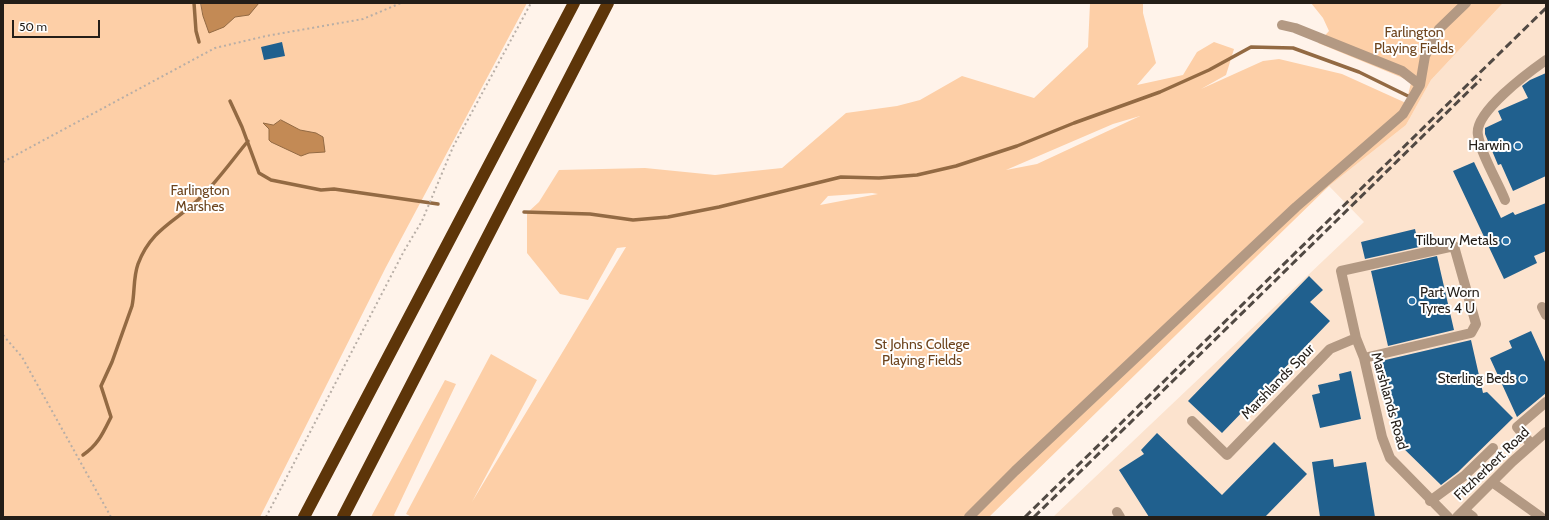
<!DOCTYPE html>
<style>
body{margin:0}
#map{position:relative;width:1549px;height:520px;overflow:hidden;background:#fff3ea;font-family:Cabin,sans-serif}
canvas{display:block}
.frame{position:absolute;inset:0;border:4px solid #241e18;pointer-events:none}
.scale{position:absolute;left:12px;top:20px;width:88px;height:18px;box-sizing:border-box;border:2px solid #241e18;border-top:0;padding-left:5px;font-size:12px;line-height:14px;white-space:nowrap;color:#241e18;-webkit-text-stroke:3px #fff;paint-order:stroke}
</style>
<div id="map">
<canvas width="1549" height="520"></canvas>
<div class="frame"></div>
<div class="scale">50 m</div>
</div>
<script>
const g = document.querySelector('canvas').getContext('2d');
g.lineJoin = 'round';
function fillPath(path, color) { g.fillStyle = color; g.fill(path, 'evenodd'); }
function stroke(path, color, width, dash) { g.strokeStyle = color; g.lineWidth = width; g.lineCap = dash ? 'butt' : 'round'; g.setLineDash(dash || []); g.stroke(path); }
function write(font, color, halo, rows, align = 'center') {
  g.font = font + ' Cabin,sans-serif'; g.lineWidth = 4; g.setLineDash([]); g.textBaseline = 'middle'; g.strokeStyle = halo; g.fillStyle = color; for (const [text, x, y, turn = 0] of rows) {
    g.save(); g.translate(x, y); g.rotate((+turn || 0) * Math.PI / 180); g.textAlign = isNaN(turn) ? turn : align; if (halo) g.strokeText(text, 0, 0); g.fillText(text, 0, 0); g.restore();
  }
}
fillPath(new Path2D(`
 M1503,3H1546V517H1053L1364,222L1329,186L1406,125L1431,80Z`), '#fce3ce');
fillPath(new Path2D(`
 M3,3H527L386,267L260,517H3Z
 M1090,3H1143V13L1156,63L1137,85L1183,75L1197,52L1214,42L1234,49L1226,75L1201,89L1263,61L1279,59L1342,74L1406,103L1411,83L1403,78L1318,43L1329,31L1323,18L1311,3H1503L1431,80L1406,125L1329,186L989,517H412L406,514L491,354L537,380L472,502L626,247L617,248L588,300L560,294L527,253V213L539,202L559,170L645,168L715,175L782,168L846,113L897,106L920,100L962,76L1034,98L1088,47ZM1140,116L1037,164L1006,170L1113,124ZM872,193L878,194L820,205L828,196Z
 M445,380L456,384L394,515L396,517H371Z`), '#fdcfa7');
const water = new Path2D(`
 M201,3H259L249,15L235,17L224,27L209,33L203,16Z
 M281,120L300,130L316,133L323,137L325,152L309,153L301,156L271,142L269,140V129L263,123L273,125Z`);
fillPath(water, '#c38a55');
stroke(water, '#936a43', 1);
stroke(new Path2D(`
 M194,3L196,31L199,42
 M230,101L242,127L259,173L271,180L321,190L334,189L438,204
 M524,212L590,214L633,220L668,217L719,207L841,177L879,178L917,175L956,166L1017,146L1074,123L1160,92L1209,70L1251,47L1293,48L1359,72L1412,98
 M83,455C98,445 103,433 111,417L101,386L112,362L132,306C135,292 133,278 138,264C152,227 178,221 202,196C219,179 233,159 248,141`), '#936a43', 3.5);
fillPath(new Path2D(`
 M282,42L285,56L264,60L261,47Z
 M1546,73V176L1513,191L1501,164L1498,165L1485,134V128L1502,120L1498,111L1528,98L1522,86L1530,80Z
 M1474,162L1501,218L1513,212L1515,215L1546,203V251L1534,256L1537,263L1504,279L1453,171Z
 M1415,229L1419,247L1365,259L1361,242Z
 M1437,256L1454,330L1388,346L1371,271Z
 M1309,276L1323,290L1310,302L1330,321L1222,433L1188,401Z
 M1531,331L1546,364V393L1517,417L1490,358L1512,348L1509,341Z
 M1471,340L1483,393L1487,392L1513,418L1458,472L1441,485L1398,443L1400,441L1381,361Z
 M1351,371L1361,419L1320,428L1312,395L1320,393L1318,385L1340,380L1339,374Z
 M1157,433L1222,495L1274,442L1307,474L1265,517H1149L1119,470L1144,454L1141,450Z
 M1333,459L1334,467L1366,462L1375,517H1320L1312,462Z`), '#20608e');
stroke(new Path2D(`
 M3,162L215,48L266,36L363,19L401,3
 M3,335L22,357L111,517
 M266,517L404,251L422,221L453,147L531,3`), '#b8aea6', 2, [2, 3]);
stroke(new Path2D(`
 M1282,25L1295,28L1402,71L1420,85
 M1505,200C1497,180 1481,155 1478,135C1473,113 1529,72 1546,60
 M1542,307L1546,315
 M1364,358L1471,333L1476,324L1454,246L1341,271L1356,338L1364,358L1382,437L1390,458L1448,517
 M1192,421L1227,455L1330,349L1356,338
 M1531,444L1517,427L1546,402
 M1492,482L1541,517
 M1430,501L1464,476L1493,448
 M1464,510L1473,517
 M1117,512L1120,517
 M969,517L1015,471L1296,207L1403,114L1420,85L1425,56L1439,29L1466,3
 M1457,517L1512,462L1546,432`), '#b39983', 10);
stroke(new Path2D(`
 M304,517L574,3
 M343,517L608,3`), '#5d3509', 12);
stroke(new Path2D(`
 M1025,517L1546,8
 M1034,517L1481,79`), '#514943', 3, [8, 4]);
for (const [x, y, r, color] of [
 [1518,146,4,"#2b72a6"],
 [1506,241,4,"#2b72a6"],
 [1412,301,4,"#2b72a6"],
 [1523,379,4,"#2b72a6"]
]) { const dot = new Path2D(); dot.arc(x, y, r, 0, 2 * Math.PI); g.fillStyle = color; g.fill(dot); stroke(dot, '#fff', 1.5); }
write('14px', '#6d441d', '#fff', [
 ["Farlington",1414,33],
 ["Playing Fields",1414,49],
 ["Farlington",200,191],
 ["Marshes",200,207],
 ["St Johns College",922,345],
 ["Playing Fields",922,361]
]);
write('14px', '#241e18', '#fff', [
 ["Harwin",1510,146],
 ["Tilbury Metals",1498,241],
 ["Part Worn",1420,293,"left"],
 ["Tyres 4 U",1420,309,"left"],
 ["Sterling Beds",1515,379]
], 'right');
write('14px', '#241e18', '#fff', [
 ["Marshlands Spur",1278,382,-46],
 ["Marshlands Road",1389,401,74],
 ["Fitzherbert Road",1492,464,-44]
]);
</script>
